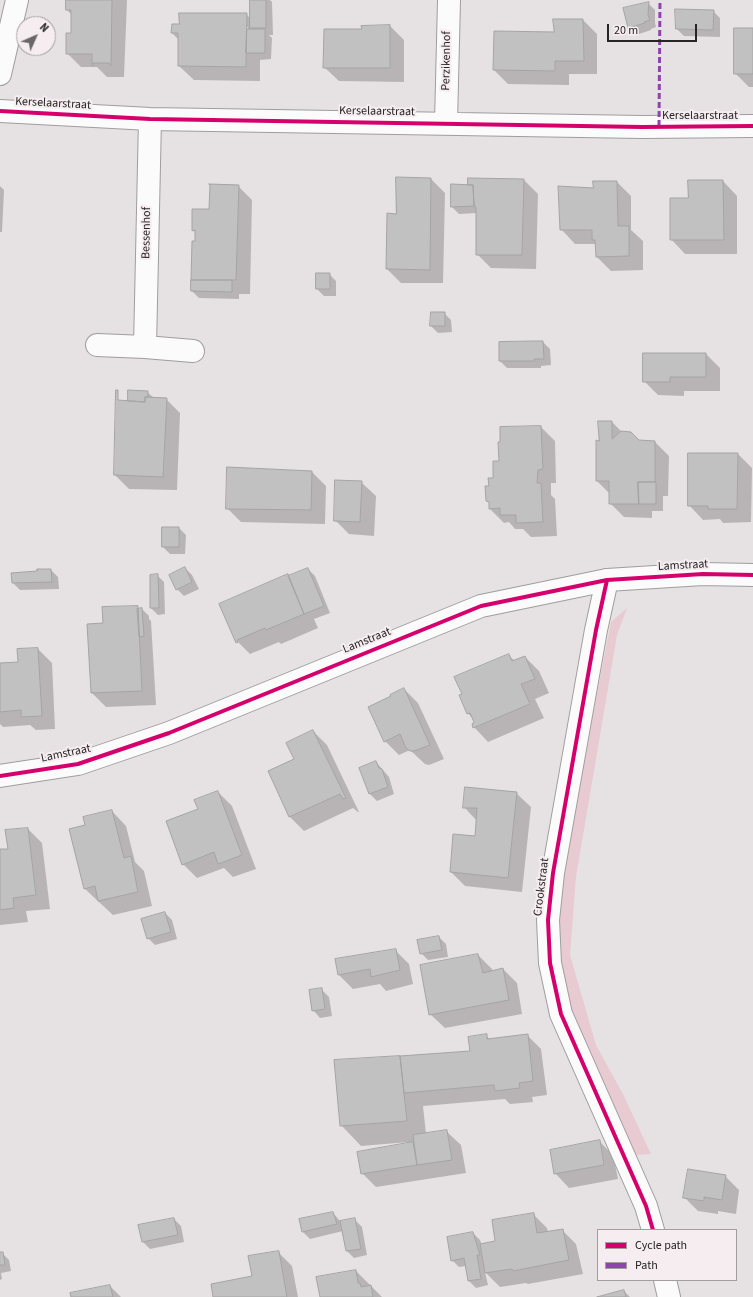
<!DOCTYPE html>
<style>
body{margin:0}
#map{position:relative;width:753px;height:1297px;overflow:hidden;background:#e6e2e3;font-family:"Source Sans 3",sans-serif}
canvas{display:block}
.legend{position:absolute;left:597px;top:1229px;width:140px;height:52px;box-sizing:border-box;background:#f5edef;border:1px solid #a39d9e;margin:0;padding:5px 7px;list-style:none;font-size:12px;color:#272425}
.legend li{display:flex;align-items:center;gap:8px;height:20px}
.legend b{width:20px;border:1px solid #a39d9e}
.north{position:absolute;left:16px;top:16px;width:40px;height:40px;box-sizing:border-box;background:#f5edef;border:1px solid #a39d9e;border-radius:50%;rotate:45deg;font-size:11px;font-weight:700;line-height:16px;text-align:center;color:#272425}
.north::after{content:'';display:block;margin:auto;width:14px;height:18px;background:#6a6668;clip-path:polygon(50% 0,100% 100%,50% 72%,0 100%)}
.scale{position:absolute;left:607px;top:24px;width:90px;height:18px;box-sizing:border-box;border:2px solid #272425;border-top:0;padding-left:5px;font-size:12px;line-height:14px;white-space:nowrap;color:#272425;-webkit-text-stroke:3px #f5edef;paint-order:stroke}
</style>
<div id="map">
<canvas width="753" height="1297"></canvas>
<ul class="legend">
<li><b style="height:5px;background:#d6006c"></b>Cycle path</li>
<li><b style="height:5px;background:#8e44ad"></b>Path</li>
</ul>
<div class="north">N</div>
<div class="scale">20 m</div>
</div>
<script>
const g = document.querySelector('canvas').getContext('2d');
g.lineJoin = 'round';
function fillPath(path, color) { g.fillStyle = color; g.fill(path, 'evenodd'); }
function stroke(path, color, width, dash) { g.strokeStyle = color; g.lineWidth = width; g.lineCap = dash ? 'butt' : 'round'; g.setLineDash(dash || []); g.stroke(path); }
function write(font, color, halo, rows, align = 'center') {
  g.font = font + ' "Source Sans 3",sans-serif'; g.lineWidth = 4; g.setLineDash([]); g.textBaseline = 'middle'; g.strokeStyle = halo; g.fillStyle = color; for (const [text, x, y, turn = 0] of rows) {
    g.save(); g.translate(x, y); g.rotate((+turn || 0) * Math.PI / 180); g.textAlign = isNaN(turn) ? turn : align; if (halo) g.strokeText(text, 0, 0); g.fillText(text, 0, 0); g.restore();
  }
}
fillPath(new Path2D(`
 M627,608L617,635L576,877L570,955L596,1045L624,1096L651,1154L635,1155L571,1019L559,964L557,910L573,814L611,622Z`), '#e8cad2');
fillPath(new Path2D(`
 M67,0H127L124,77H107L97,67H81L67,53L72,34V15L67,10Z
 M251,0H270L272,2L273,35H269L272,38L271,59L260,60V81L194,80L179,66V40L172,33L246,14L251,19ZM246,27H248L247,49H246Z
 M648,3L655,10V23L656,27L651,29V30L636,35L629,28Z
 M713,11L720,18V37L684,36L677,29Z
 M583,20L597,34V74H569V85L508,84L494,70L555,33Z
 M390,26L404,40V82L339,81L324,67L363,30L362,27Z
 M753,29V87H749L735,73Z
 M397,178L431,179L445,193L443,283H401L387,269L397,215Z
 M469,179L524,180L538,194L536,269L491,268L477,254V213L459,214L452,207L469,186Z
 M723,181L737,196V254H685L671,239Z
 M617,182L631,196V230L643,241V270L611,271L597,257L596,244H575L561,229L594,189Z
 M0,186L4,190L2,232H0Z
 M238,186L252,200L250,294H239V299L199,298L192,291L196,233L193,230L210,210Z
 M329,274L336,281V296H324L317,289Z
 M444,313L451,320L452,332L438,333L431,326Z
 M543,342L550,349L551,365L541,366V368H507L500,361Z
 M706,354L720,368V391H684V396L658,395L644,381Z
 M147,392L154,398L166,399L180,413L177,490L129,489L115,475L131,402Z
 M612,422L622,432L639,441L655,442L669,456L668,496H663V511H652V518L624,517L610,503V494L597,481L600,442Z
 M541,427L555,441L556,483H551V495L555,499L557,536L531,537L523,529H515L509,522L504,523L490,509V503L487,501L490,487L494,479L500,462Z
 M738,454L752,468L751,522L723,523L720,519L703,520L689,505Z
 M228,468L312,472L326,486L325,524L241,522L227,508Z
 M361,482L376,496L374,536L349,534L335,520Z
 M163,528H179L186,535L185,554H170L163,547Z
 M185,568L192,575L199,589L184,596L177,589Z
 M308,569L315,576L330,613L314,619L318,628L281,644L279,642L250,654L236,640L289,577Z
 M51,570L58,577L59,589L20,590L13,583Z
 M157,575L164,582L165,614L158,615L151,608Z
 M137,607L140,610L142,609L149,616V619L151,621L156,705L106,707L92,693L104,624Z
 M38,649L52,663L55,729L36,730L30,725L3,727L0,724V664L19,663V650Z
 M508,655L515,661L525,657L539,671L549,693L535,699L544,718L488,742L474,727L476,723L468,713Z
 M404,689L418,703L444,759L429,765L425,764L410,750L399,755L385,741L392,697Z
 M313,731L327,745L359,812H358L353,808L304,831L290,817L269,772L295,759Z
 M376,762L389,777L394,794L377,801L370,794L360,768Z
 M218,792L232,806L256,869L233,877L224,868L197,878L183,864L199,810Z
 M516,793L531,807L522,892L465,886L451,872L475,837L477,821L464,807Z
 M112,811L126,826L135,862L144,871L152,906L113,915L85,889L86,826Z
 M28,829L42,843L50,909L26,911L28,922L0,925V850L9,849Z
 M165,913L172,920L177,939L155,945L148,938Z
 M439,937L446,944L448,957L428,960L421,953Z
 M395,950L409,964L413,984L386,991L380,984L353,989L339,975Z
 M478,955L492,969L493,971L503,969L517,983L522,1014L445,1028L430,1014Z
 M322,990L329,997L332,1016L320,1018L313,1010Z
 M486,1035L490,1040L527,1035L541,1049L547,1095L532,1097L533,1102L510,1104L505,1099L423,1106L426,1134L446,1131L461,1145L466,1173L376,1187L362,1173L409,1144V1142L361,1146L341,1125L335,1061L471,1052Z
 M599,1141L613,1155L618,1179L569,1188L555,1173Z
 M725,1176L739,1190L736,1214L718,1211V1214L698,1211L684,1197Z
 M333,1213L341,1222L355,1220L362,1227L367,1255L354,1258L347,1251L343,1231L310,1239L303,1232Z
 M533,1214L547,1228L548,1232L562,1230L576,1244L583,1274L528,1284L526,1283L500,1287L485,1272L488,1285L476,1288L469,1281L466,1266L459,1267L452,1260L473,1233L480,1240L482,1245L496,1242Z
 M174,1219L181,1226L184,1242L150,1249L143,1242Z
 M278,1252L292,1266L298,1297H214L253,1277Z
 M0,1253H2L9,1260L11,1271L1,1273L2,1279L0,1280Z
 M356,1271L382,1297H321Z
 M110,1286L121,1297H72Z
 M624,1291L630,1297H600Z`), '#0003');
const building = new Path2D(`
 M66,0H112L111,66L109,63H93V66L92,65V54H66V33H71V10H66Z
 M250,0H266V28H250Z
 M649,2L648,15L650,20L644,22L645,23L628,28L623,8Z
 M675,9L714,10L713,30L676,29Z
 M179,13H247L246,67L178,66V33H171L172,24H179Z
 M553,19H583L584,61H555V71L493,70L494,31L554,32Z
 M390,25V68H323L324,29H362L361,26Z
 M734,28H753V74H734Z
 M247,29H265V53H246Z
 M396,177L431,178L430,270L386,269L387,213L396,214Z
 M468,178L524,179L522,255H476V207L474,206L473,185H468Z
 M688,180H723L724,240H670V198H688Z
 M593,181H617L618,226H629V256L596,257L595,240H592V230H560L558,186L593,188Z
 M209,184L239,185L236,280H191L192,241H195V230L192,231V209H209L210,185Z
 M451,184L473,185L474,206L451,207Z
 M316,273H330V289H316Z
 M191,280H232V292L191,291Z
 M431,312H445V326H430Z
 M534,341H543L544,359H534L535,361H499V342Z
 M643,353H706V377H670V382H643Z
 M116,390H118V400L145,402V397L167,398L163,477L114,475Z
 M128,390L148,391V397H145V402L128,401Z
 M598,421H612V439L621,431L631,432L639,440L655,441V482H638L639,504H609V481H596V440L599,441Z
 M541,426L543,469L538,470L537,483H541L543,522L516,523V515H500V508L489,509V502L486,501L485,486H489L488,478H493V461H499L498,442H500V427Z
 M688,453H738L737,509H708V506H688Z
 M227,467L312,471L311,510L226,509Z
 M335,480L362,481L360,522L334,521Z
 M638,482H656V504H639Z
 M162,527H179V547H162Z
 M185,567L192,582L176,590L169,575Z
 M308,568L324,606L304,614L288,576Z
 M37,569H51L52,582L12,583L11,573L37,571Z
 M158,574L159,608H150V575Z
 M288,574L304,614L266,630L265,628L237,640L238,642L236,643L219,604Z
 M138,606L142,691L91,693L87,624L103,623L102,607Z
 M142,608L144,636L139,637L137,609Z
 M38,648L42,716L21,717V710L0,712V663L18,662L17,649Z
 M509,654L512,661L525,656L535,679L521,684L530,704L473,728L472,724L474,722L470,713L467,714L459,695L462,694L454,677Z
 M404,688L430,745L414,751H410L406,748L400,734L384,742L368,707L391,696L390,695Z
 M313,730L346,798L343,799L340,794L289,817L268,771L294,759L286,743Z
 M376,761L379,768L382,769L388,787L369,794L359,768Z
 M465,787L517,792L508,878L450,872L453,834L475,836L477,808H463Z
 M218,791L242,855L218,864L214,852L182,865L166,821L198,809L194,800Z
 M112,810L124,858L131,856L138,892L98,901L95,886L84,889L69,829L85,825L83,817Z
 M28,828L36,895L13,898L14,908L0,910V849H8L5,830Z
 M165,912L171,932L147,939L141,919Z
 M439,936L442,950L420,954L417,940Z
 M396,949L400,970L371,977L370,969L338,975L335,959Z
 M478,954L483,973L503,968L509,1000L429,1015L420,965Z
 M322,988L325,1009L312,1011L309,990Z
 M487,1034V1039L528,1034L533,1081L519,1083L520,1088L495,1091L494,1085L404,1093L400,1056L470,1051L468,1037Z
 M400,1056L407,1121L340,1126L334,1060Z
 M447,1130L452,1160L417,1165L413,1135Z
 M600,1140L604,1165L554,1174L550,1150Z
 M413,1142L417,1165L361,1174L357,1152Z
 M688,1169L726,1175L722,1200L704,1197V1201L683,1198Z
 M333,1212L337,1224L302,1232L299,1219Z
 M534,1213L537,1233L563,1229L569,1260L513,1271L512,1269L485,1273L480,1244L495,1241L492,1220Z
 M174,1218L178,1235L142,1242L138,1225Z
 M355,1218L361,1249L346,1251L340,1221Z
 M473,1232L480,1255H477L481,1279L468,1281L464,1258L451,1261L447,1237Z
 M279,1251L287,1297H213L211,1284L252,1276L248,1256Z
 M0,1252H3L5,1265H0Z
 M356,1270L358,1283H360L361,1287L371,1285L373,1297H320L316,1277Z
 M110,1285L113,1297H71L70,1293Z
 M624,1290L626,1297H597Z`);
fillPath(building, '#c2c1c2');
stroke(building, '#a5a4a5', 1);
const minor = new Path2D(`
 M0,74L17,0
 M0,111L150,119L642,127L753,126
 M446,123L449,0
 M97,345L145,347L193,351
 M145,347L150,119
 M607,580L596,630L553,873L548,920L550,963L561,1014L646,1206L653,1230
 M665,1280L669,1297`);
const tertiary = new Path2D(`
 M0,776L78,764L169,733L481,606L607,580L703,574L753,575`);
stroke(minor, '#a09d9e', 24);
stroke(tertiary, '#a09d9e', 24);
stroke(minor, '#fbfbfb', 22);
stroke(tertiary, '#fbfbfb', 22);
stroke(new Path2D(`
 M659,126L660,0`), '#8e44ad', 3, [6, 3]);
stroke(new Path2D(`
 M0,111L150,119L642,127L753,126
 M607,580L596,630L553,873L548,920L550,963L561,1014L646,1206L653,1230
 M0,776L78,764L169,733L481,606L607,580L703,574L753,575`), '#d6006c', 4);
write('12px', '#272425', '#f5edef', [
 ["Perzikenhof",447,61,-89],
 ["Kerselaarstraat",53,104,3],
 ["Kerselaarstraat",377,112,1],
 ["Kerselaarstraat",700,116],
 ["Bessenhof",147,233,-89],
 ["Lamstraat",683,566,-3],
 ["Lamstraat",367,641,-22],
 ["Lamstraat",66,754,-12],
 ["Crookstraat",542,887,-83]
]);
</script>
